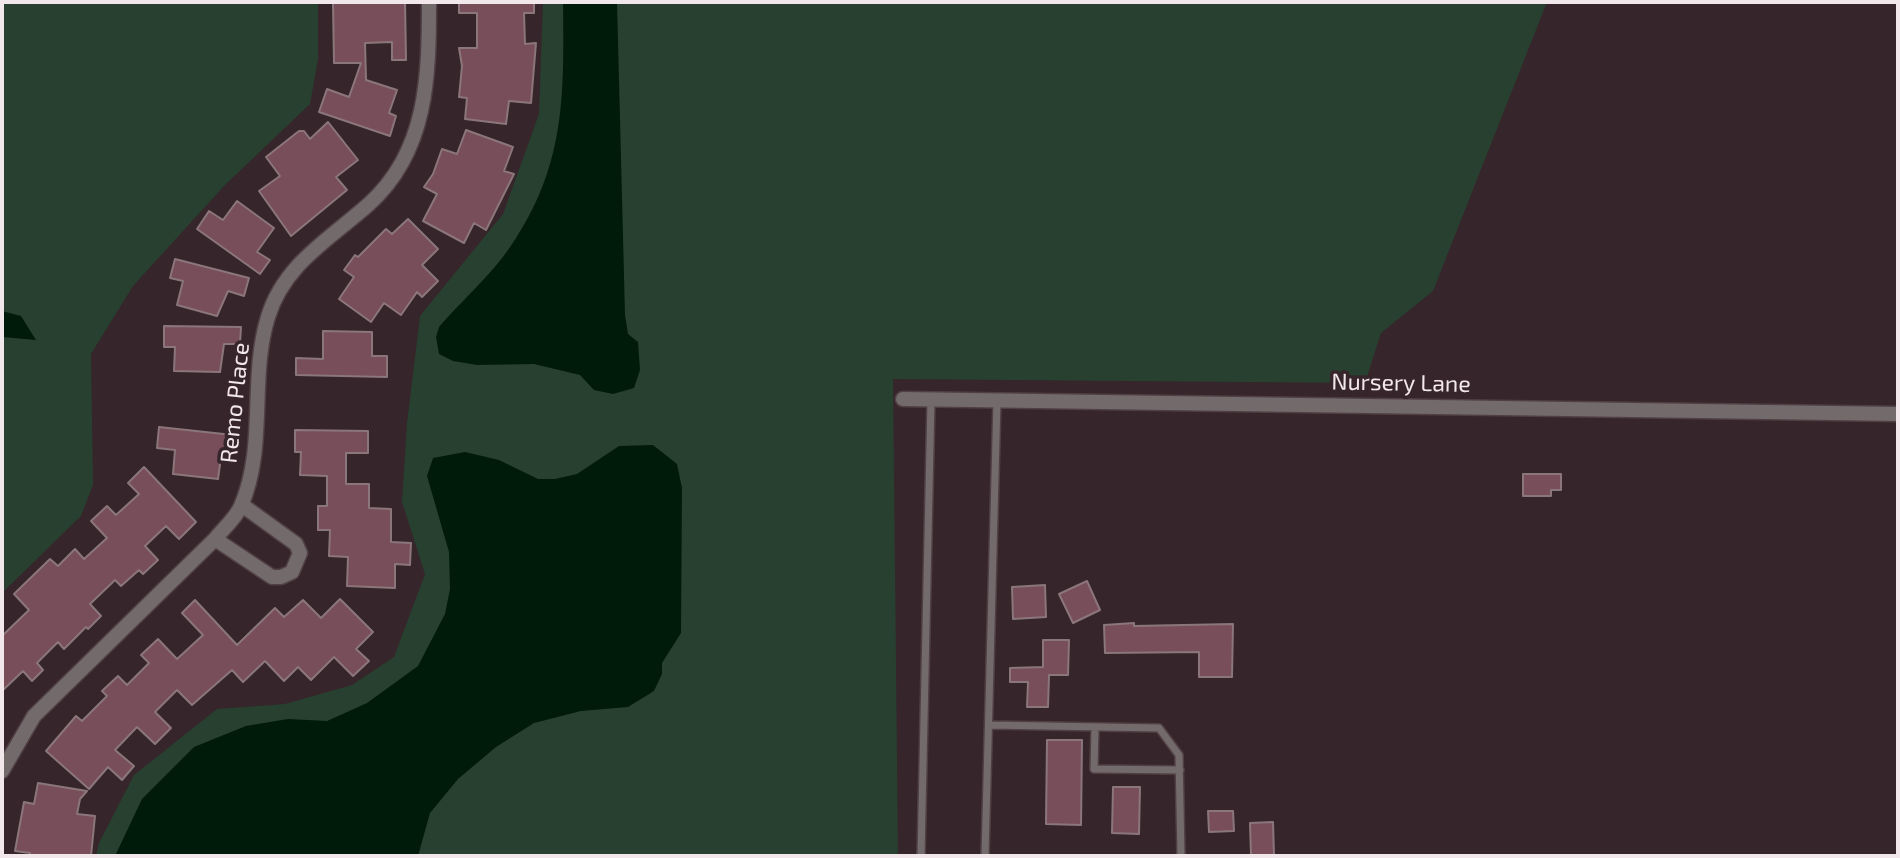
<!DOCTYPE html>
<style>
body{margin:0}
#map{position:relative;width:1900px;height:858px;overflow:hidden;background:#36252a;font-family:"Exo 2",sans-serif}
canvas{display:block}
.frame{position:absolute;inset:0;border:4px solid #f2e7ea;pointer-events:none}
</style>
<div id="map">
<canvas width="1900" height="858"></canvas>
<div class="frame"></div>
</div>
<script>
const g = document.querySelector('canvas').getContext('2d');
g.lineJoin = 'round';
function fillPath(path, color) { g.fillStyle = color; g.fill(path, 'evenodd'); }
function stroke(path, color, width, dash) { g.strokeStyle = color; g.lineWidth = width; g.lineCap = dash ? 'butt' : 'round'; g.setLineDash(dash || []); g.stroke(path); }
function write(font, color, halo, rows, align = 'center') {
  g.font = font + ' "Exo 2",sans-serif'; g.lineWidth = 7; g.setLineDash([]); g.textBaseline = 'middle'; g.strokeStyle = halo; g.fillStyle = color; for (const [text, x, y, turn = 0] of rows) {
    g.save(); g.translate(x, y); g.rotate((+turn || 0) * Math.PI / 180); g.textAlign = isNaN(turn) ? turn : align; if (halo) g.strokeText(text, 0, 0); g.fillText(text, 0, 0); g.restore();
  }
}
fillPath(new Path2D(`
 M2,2H318V59L310,104L225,185L133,286L91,354L93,485L81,516L2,593Z
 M543,2H1547L1433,291L1381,333L1365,383L893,379L898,856H96L99,843L134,775L217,709L285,704L352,685L394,657L425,574L402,502L407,423L420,316L503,214L539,114Z`), '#284030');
fillPath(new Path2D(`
 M563,2H617L625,315L628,334L638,342L640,370L634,388L613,394L594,390L580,375L534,364L477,365L453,361L439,354L436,337L439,327C464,298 496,271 516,238C566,161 564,90 563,2Z
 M2,311L21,316L36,340L2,337Z
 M653,445L677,464L682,488L681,633L662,663V674L654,691L628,707L581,711L534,723L496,747L458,779L430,813L418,856H115L142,799L194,747L246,726L288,719L327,721L367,703L418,666L445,614L450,589L449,552L427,476L433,458L465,452L499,460L538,479H555L577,474L619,446Z`), '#011b0b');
const building = new Path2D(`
 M333,2H405L406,60H392V42L365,43L366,80L397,90L389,113L396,116L390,136L319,112L327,89L349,97L361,63H334Z
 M459,2H534V13H524L525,44L536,43L531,103L509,101L506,124L465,119L467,98L459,97L462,66L459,48H477V13H459Z
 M328,122L358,160L336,177L347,190L291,236L259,191L280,176L266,157L299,131H304L310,139Z
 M466,130L513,147L504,171L514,174L486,230L474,223L464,243L423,221L437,194L424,187L433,174L442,149L457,154Z
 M237,201L274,228L257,252L270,260L260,274L197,229L209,211L223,220Z
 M408,219L438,249L422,265L438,281L422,297L417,292L401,315L384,303L371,322L339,299L354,277L344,270L355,255L358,257L386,229L392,234Z
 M175,259L249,278L244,296L228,291L217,316L177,305L183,281L170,278Z
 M164,326L241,327L240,344H224L220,372L174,371L175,347H164Z
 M323,331L372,332V356H387V377L296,375V358L323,359Z
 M159,427L233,435L230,458L221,457L218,479L173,474L175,450L157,448Z
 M295,430L368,431V453H346V484H369V508L391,509V542L411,543L410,565L395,564V588L347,586L348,557L329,556L330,530H318V506H327V476L300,475L301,452H295Z
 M144,467L196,522L179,539L166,526L145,546L158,560L143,574L139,570L121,586L115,580L90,604L101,616L88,629L86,627L64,649L58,642L37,663L43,670L32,681L23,671L2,691V636L29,610L14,594L50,559L58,566L75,549L84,559L107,538L91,521L107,506L116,515L139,494L128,483Z
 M1523,474H1561V490H1551V496H1523Z
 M1087,581L1100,610L1073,623L1059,594Z
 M1045,585L1046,617L1013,619L1012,587Z
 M340,599L373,632L356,649L369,661L353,676L334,657L311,680L298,667L284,681L265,661L243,682L232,670L192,705L177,690L155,712L171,728L155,744L137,727L115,750L134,766L122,780L108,767L89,789L46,751L76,716L82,721L107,696L102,691L118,676L127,685L149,663L141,655L158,639L177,659L203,635L182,613L195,600L237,645L275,608L284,617L303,600L321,618Z
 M1134,623V626L1233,624L1232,677H1199V652L1105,653L1104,625Z
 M1043,640H1069L1068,675H1049L1048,707H1027L1028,682H1010V668L1043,667Z
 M1047,740H1082L1081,825L1046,824Z
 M38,783L87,791L80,799L77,814L95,816L91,856H30V853L15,851L24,802L34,804Z
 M1113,787H1140L1139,834L1112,833Z
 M1208,811H1233L1234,831L1209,832Z
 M1273,822L1274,856H1251L1250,823Z`);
fillPath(building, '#784e5a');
stroke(building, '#8a767b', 2);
const service = new Path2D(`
 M990,725L1159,728L1179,755L1181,856
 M1095,728L1094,769L1180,770
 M921,856L931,400
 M985,856L997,401`);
const minor = new Path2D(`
 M903,399L1898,414
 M215,539L272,577H281L292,572L300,553L296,544L242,505
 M2,771L34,716L215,539C223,529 236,518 241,506C267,446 249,378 268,317C284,264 330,239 369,204C428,151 429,75 429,2`);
stroke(service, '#504045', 10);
stroke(minor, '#504045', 17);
stroke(service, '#736a6c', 7);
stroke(minor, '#736a6c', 14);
write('23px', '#f2e7ea', '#36252a', [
 ["Nursery Lane",1401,383,1],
 ["Remo Place",235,403,-84]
]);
</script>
